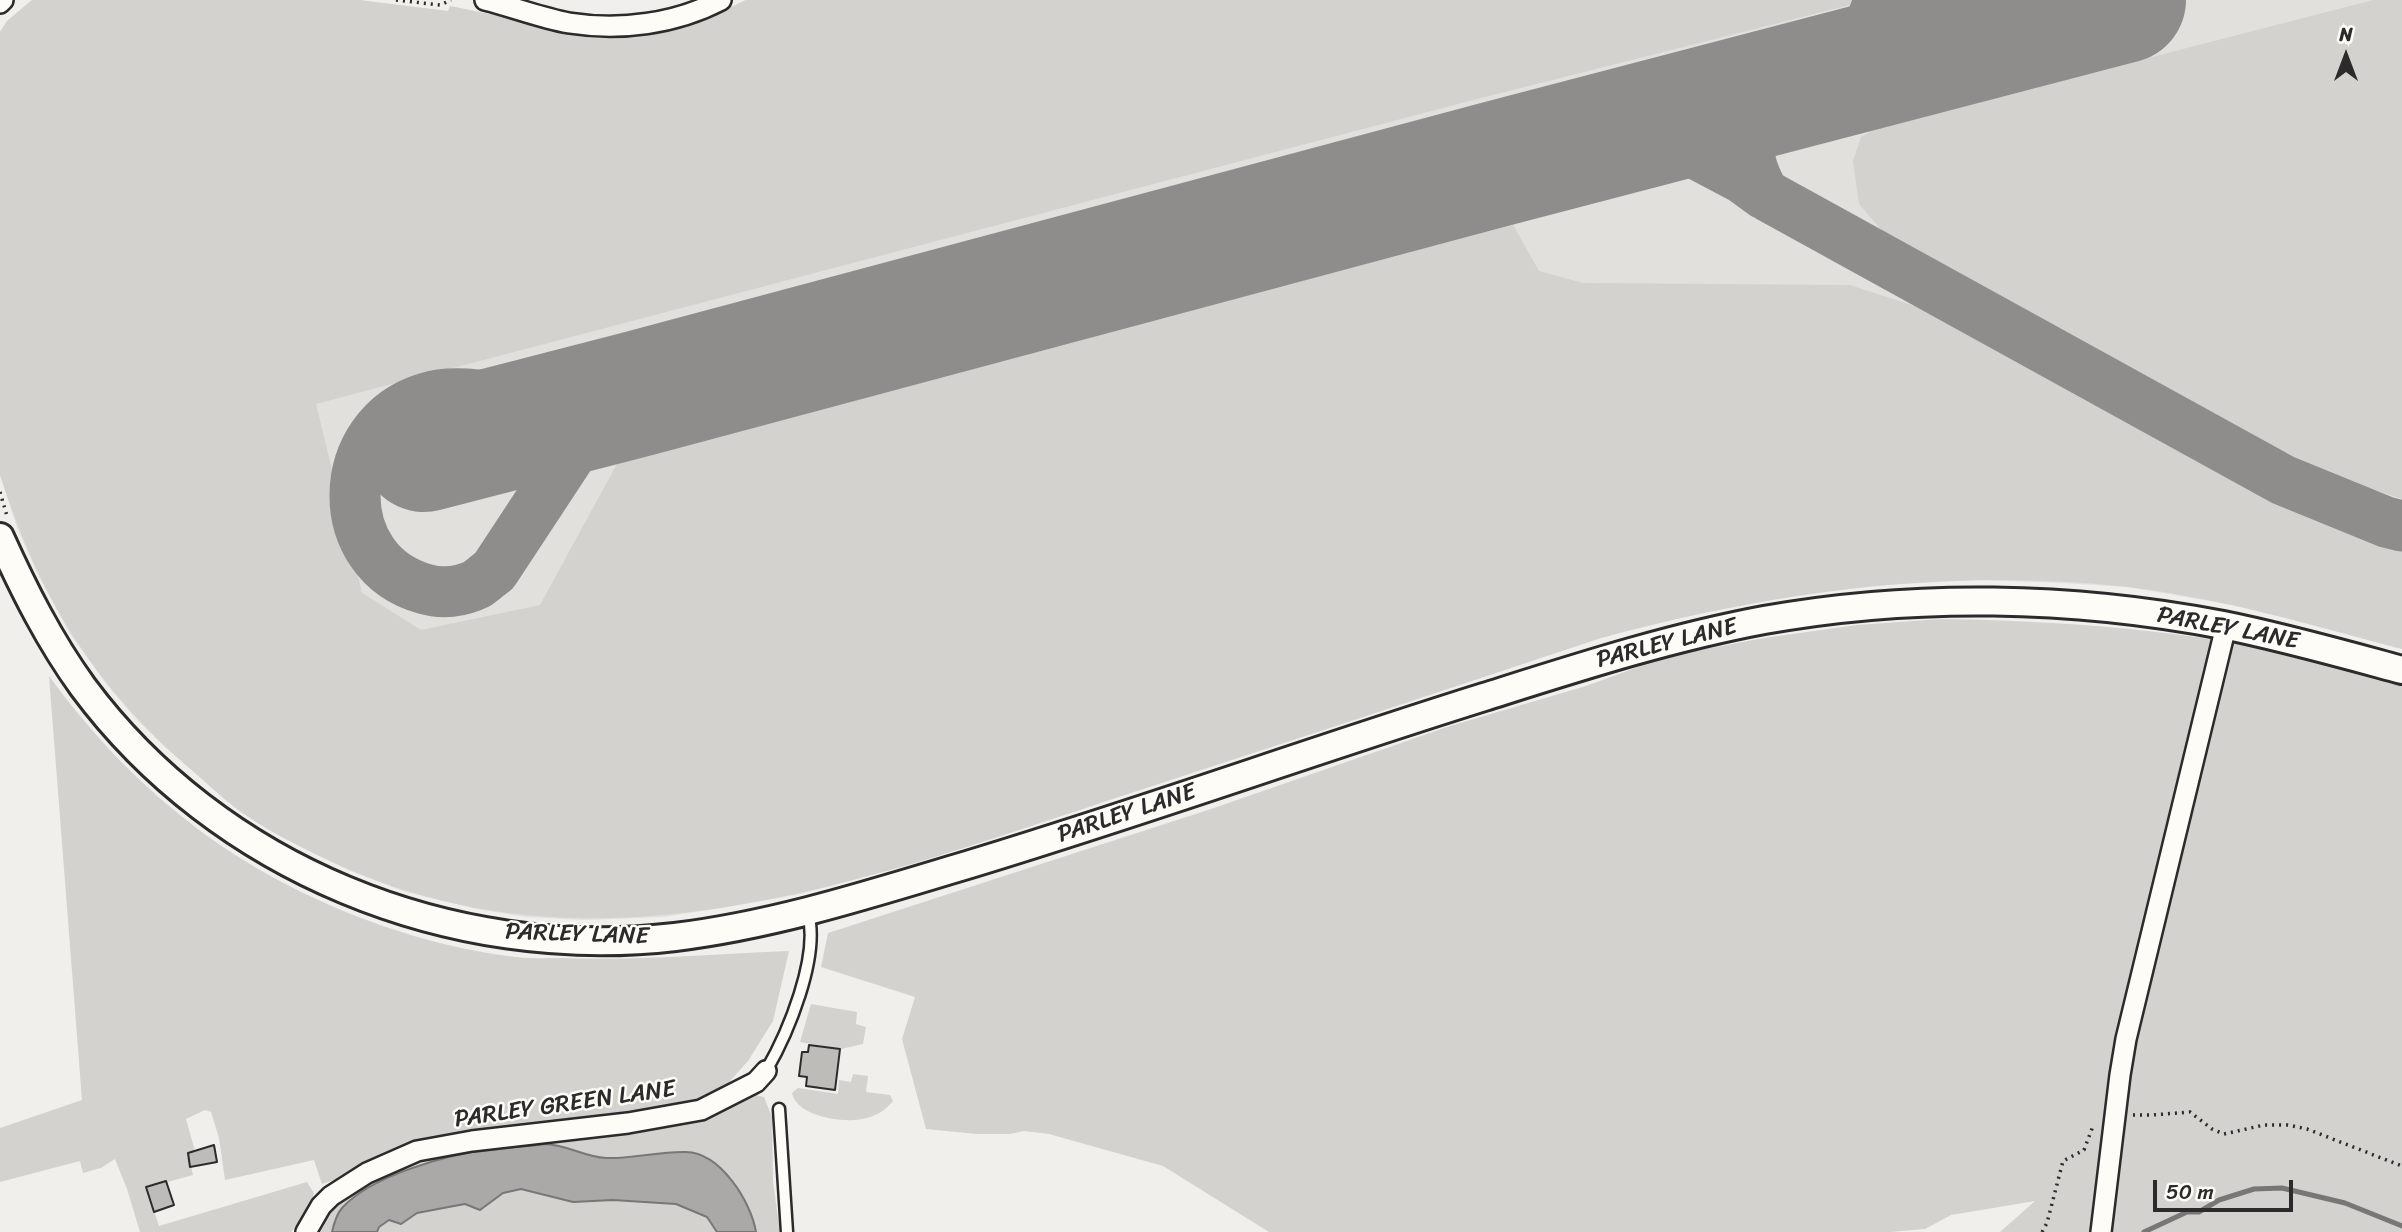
<!DOCTYPE html>
<style>
body{margin:0}
#map{position:relative;width:2402px;height:1232px;overflow:hidden;background:#f0efeb;font-family:Sriracha,sans-serif}
canvas{display:block}
.north{position:absolute;left:2311px;top:21px;width:70px;height:70px;-webkit-text-stroke:5px #fdfcf7;paint-order:stroke;rotate:0deg;font-size:19px;font-weight:700;line-height:28px;text-align:center;color:#2b2b2b}
.north::after{content:'';display:block;margin:auto;width:24px;height:32px;background:#2b2b2b;clip-path:polygon(50% 0,100% 100%,50% 72%,0 100%)}
.scale{position:absolute;left:2153px;top:1180px;width:140px;height:32px;box-sizing:border-box;border:4px solid #2b2b2b;border-top:0;padding-left:9px;font-size:21px;line-height:24px;white-space:nowrap;color:#2b2b2b;-webkit-text-stroke:5px #fdfcf7;paint-order:stroke}
</style>
<div id="map">
<canvas width="2402" height="1232"></canvas>
<div class="north">N</div>
<div class="scale">50 m</div>
</div>
<script>
const g = document.querySelector('canvas').getContext('2d');
g.lineJoin = 'round';
function fillPath(path, color) { g.fillStyle = color; g.fill(path, 'evenodd'); }
function stroke(path, color, width, dash) { g.strokeStyle = color; g.lineWidth = width; g.lineCap = dash ? 'butt' : 'round'; g.setLineDash(dash || []); g.stroke(path); }
function write(font, color, halo, rows, align = 'center') {
  g.font = font + ' Sriracha,sans-serif'; g.lineWidth = 5; g.setLineDash([]); g.textBaseline = 'middle'; g.strokeStyle = halo; g.fillStyle = color; for (const [text, x, y, turn = 0] of rows) {
    g.save(); g.translate(x, y); g.rotate((+turn || 0) * Math.PI / 180); g.textAlign = isNaN(turn) ? turn : align; if (halo) g.strokeText(text, 0, 0); g.fillText(text, 0, 0); g.restore();
  }
}
fillPath(new Path2D(`
 M32,0H359L448,11L450,6L566,30L607,36L667,30L701,21L746,0H2402V649L2244,607L2128,587L2062,583L1978,580L1868,586L1800,594L1680,617L1601,638L917,863L796,895L665,917L585,920L526,917L477,909L403,891L348,870L305,849L239,811L166,748L135,718L107,685L70,634L39,577L17,528L0,475V32L7,21Z`), '#e1e0dc');
fillPath(new Path2D(`
 M32,0H359L448,11L450,6L566,30L607,36L667,30L701,21L746,0H1852L1850,5L1481,98L316,404L362,593L421,630L540,605L618,462L1513,225L1539,271L1583,283L1850,285L1927,310L2270,502L2402,551V649C2311,625 2221,598 2127,587C1950,567 1772,592 1601,638C1443,691 1284,743 1125,795C866,880 590,987 326,859C296,845 264,829 237,809C222,798 209,785 195,773C94,686 41,601 0,475V32L7,21Z
 M2373,0H2402V499L2341,479L2224,424L1884,233L1859,204L1853,161L1861,137L1877,128Z
 M1940,619C2022,620 2108,625 2189,636C2261,646 2332,664 2402,683V1232H2000L2035,1201L1951,1215L1925,1229L1890,1232H1269L1163,1166L1049,1134L1024,1131L1010,1134H977L926,1129L902,1039L915,997L821,967L828,933L1211,809L1450,726L1586,686L1668,656L1764,638L1857,625Z
 M49,676C86,727 130,775 180,815C269,888 394,941 508,956C525,959 543,958 561,958C637,961 713,954 789,951L773,1021L748,1061L722,1090L684,1106L360,1171L322,1184L314,1160L225,1180L219,1138L211,1112L205,1110L186,1119L195,1151L188,1153L193,1175L146,1188L159,1226L307,1182L314,1193L309,1209L291,1232H140L127,1189L115,1159L101,1168L83,1173L80,1161L0,1182V1128L82,1100Z
 M811,1004L857,1012L856,1024L866,1027L863,1044L841,1049L800,1042Z
 M853,1074L868,1076L866,1092L890,1095L893,1101C886,1109 880,1114 870,1117C850,1125 797,1118 792,1093L798,1088L838,1094L839,1080L851,1082Z
 M748,1093L764,1097L772,1117L773,1182L780,1232H756L747,1205L732,1179L688,1151L603,1158L583,1155L572,1149L544,1144L490,1149L444,1158L385,1178L342,1208L335,1219L332,1232H316L329,1211L347,1191L421,1155L604,1134L641,1132Z
 M521,1189L573,1202L613,1200L677,1204L707,1217L717,1232H377L379,1227L389,1219L397,1224L417,1213L454,1206L465,1204L483,1209L503,1193Z`), '#d3d2cf');
const water = new Path2D(`
 M544,1144C566,1144 584,1157 606,1158C633,1159 660,1151 686,1152C721,1153 751,1202 756,1232H717L707,1217L676,1204L613,1200L573,1202L521,1189L503,1193L480,1210L465,1204L454,1206L417,1213L401,1224L389,1220L379,1227L377,1232H332C334,1223 336,1215 342,1208C372,1175 447,1155 490,1149C508,1147 526,1147 544,1144Z`);
fillPath(water, '#aaa9a7');
stroke(water, '#777775', 2);
stroke(new Path2D(`
 M2144,1232L2187,1212H2199L2219,1200L2254,1189L2282,1188L2345,1203L2402,1226`), '#777775', 5);
stroke(new Path2D(`
 M1900,0C1915,29 1953,37 1983,37
 M1768,93C1831,71 1857,69 1879,0
 M1612,134L1661,141L1687,149L1742,178L1764,194L2283,480L2386,522L2402,526
 M1764,194C1729,132 1761,117 1810,84
 M602,403C584,404 566,406 548,405C509,403 465,386 426,398C333,426 330,563 425,589C442,594 461,592 477,584C483,580 488,575 494,571L594,419L607,407L627,397`), '#8e8d8b', 51);
stroke(new Path2D(`
 M424,449L637,394L1500,163L2123,0`), '#8e8d8b', 126);
const building = new Path2D(`
 M809,1045L840,1049L835,1090L806,1086L807,1077L799,1076L802,1052H808Z
 M214,1145L217,1162L190,1167L188,1153Z
 M166,1181L174,1205L154,1212L146,1187Z`);
fillPath(building, '#bdbcb8');
stroke(building, '#2b2b2b', 2);
const service = new Path2D(`
 M766,1071C788,1033 820,957 808,913
 M779,1109L787,1232`);
const minor = new Path2D(`
 M485,0C513,7 541,18 569,23C620,31 675,24 721,0
 M0,3L3,0
 M306,1232L321,1206L331,1196L367,1173L417,1151L472,1141L628,1123L701,1110L756,1082L766,1071
 M2101,1232L2120,1075L2126,1039L2226,626`);
const secondary = new Path2D(`
 M0,537C24,590 49,640 83,687C218,869 451,963 675,937C772,925 864,896 957,868C1134,815 1308,752 1484,697C1576,668 1668,638 1764,620C1915,593 2072,596 2223,625C2283,637 2343,654 2402,670`);
stroke(service, '#2b2b2b', 15);
stroke(minor, '#2b2b2b', 24);
stroke(secondary, '#2b2b2b', 32);
stroke(new Path2D(`
 M396,0L440,5L451,0
 M0,492L7,516
 M2133,1115H2152L2190,1112L2212,1129L2224,1134L2264,1125H2288L2307,1129L2402,1166
 M2042,1232L2047,1223L2063,1161L2084,1150L2093,1126`), '#2b2b2b', 3.5, [2, 5]);
stroke(service, '#fdfcf7', 10);
stroke(minor, '#fdfcf7', 19);
stroke(secondary, '#fdfcf7', 26);
write('24px', '#2b2b2b', '#fdfcf7', [
 ["PARLEY LANE",2228,629,11],
 ["PARLEY LANE",1667,644,-14],
 ["PARLEY LANE",1127,814,-18],
 ["PARLEY LANE",577,935,2],
 ["PARLEY GREEN LANE",565,1105,-8]
]);
</script>
